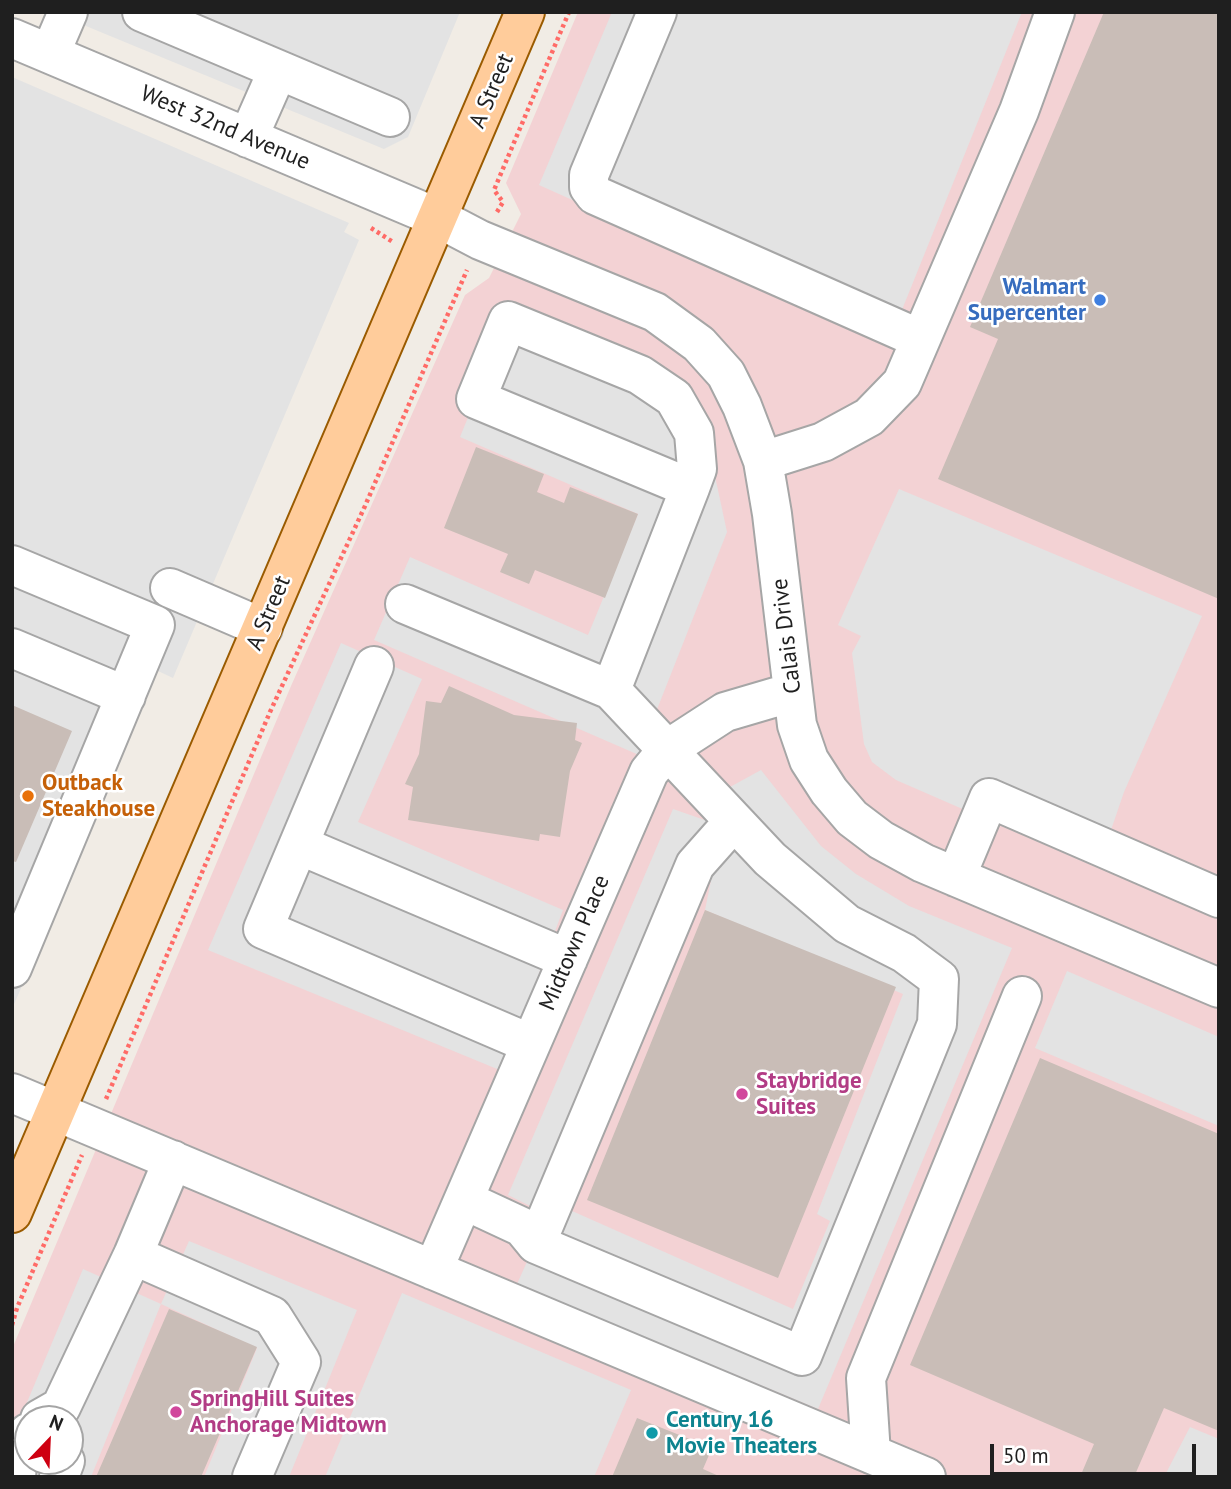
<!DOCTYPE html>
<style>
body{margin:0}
#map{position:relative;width:1231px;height:1489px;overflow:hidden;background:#f1ece5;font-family:"PT Sans",sans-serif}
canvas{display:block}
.frame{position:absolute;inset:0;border:14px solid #1f1f1f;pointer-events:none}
.north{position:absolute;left:14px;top:1405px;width:70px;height:70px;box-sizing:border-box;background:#fff;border:2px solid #a5a5a5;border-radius:50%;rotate:23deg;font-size:19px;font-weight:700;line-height:28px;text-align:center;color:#1f1f1f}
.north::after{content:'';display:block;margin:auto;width:24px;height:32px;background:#ce0011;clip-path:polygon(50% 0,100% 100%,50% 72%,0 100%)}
.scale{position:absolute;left:990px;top:1444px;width:206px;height:32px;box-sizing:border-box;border:4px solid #1f1f1f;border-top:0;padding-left:9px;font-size:21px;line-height:24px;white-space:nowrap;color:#1f1f1f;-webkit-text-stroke:5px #fff;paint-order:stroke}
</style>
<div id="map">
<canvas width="1231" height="1489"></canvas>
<div class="frame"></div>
<div class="north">N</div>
<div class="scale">50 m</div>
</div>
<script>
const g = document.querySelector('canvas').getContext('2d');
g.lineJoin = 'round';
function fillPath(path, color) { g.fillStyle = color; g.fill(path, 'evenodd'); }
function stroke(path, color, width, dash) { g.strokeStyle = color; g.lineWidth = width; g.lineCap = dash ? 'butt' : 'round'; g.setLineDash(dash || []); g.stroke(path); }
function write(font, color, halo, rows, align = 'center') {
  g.font = font + ' "PT Sans",sans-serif'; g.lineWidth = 5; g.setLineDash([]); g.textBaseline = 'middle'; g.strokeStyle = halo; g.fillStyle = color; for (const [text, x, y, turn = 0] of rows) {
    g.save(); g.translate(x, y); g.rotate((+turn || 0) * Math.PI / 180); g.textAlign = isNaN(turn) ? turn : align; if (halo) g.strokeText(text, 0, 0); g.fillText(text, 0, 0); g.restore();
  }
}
fillPath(new Path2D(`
 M578,12H1219V1477H12V1349L291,686L465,295L489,278L521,214L506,183ZM28,1419H70V1461H28Z`), '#f3d2d4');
fillPath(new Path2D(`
 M52,12H460L408,137L384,149Z
 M612,12H1022L889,342L539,185Z
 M12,77L349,223L344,232L359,240L173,678L158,671L12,1009Z
 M509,317L677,388L710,453L727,532L639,755L374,640L410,557L588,635L638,514L460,437Z
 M899,489L1202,616L1124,792L1098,868L896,780L872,762L864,744L852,653L861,636L838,625Z
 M341,643L422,679L358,822L563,910L502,1071L208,950Z
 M761,770L821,846L856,874L909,906L1012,948L818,1409L517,1284L548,1215L508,1195L673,809L722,826L730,787ZM721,831L705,910L903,994L817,1214L830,1221L793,1309L554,1203Z
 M1067,971L1219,1037V1126L1035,1048Z
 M189,1241L357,1310L289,1477H204L257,1348L161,1304L91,1477H12V1438L83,1269L161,1304ZM28,1419H70V1461H28Z
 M402,1293L631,1390L594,1477H325Z
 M1190,1427L1219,1439V1477H1164Z`), '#e3e3e3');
fillPath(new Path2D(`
 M1104,12H1219V599L938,479L998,339L970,327Z
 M476,447L544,474L537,492L564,503L570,487L638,514L605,598L535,570L529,584L500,572L508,554L444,528Z
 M449,686L514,715L577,723L575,740L582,743L570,771L560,837L540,834L539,841L408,820L413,787L405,784L419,754L426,701L441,703Z
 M12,705L72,731L16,862L12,861Z
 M705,910L896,987L778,1278L587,1200Z
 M1040,1058L1219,1134V1431L1164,1408L1134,1477H1080L1094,1444L910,1365Z
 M169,1309L257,1347L201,1477H96Z
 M637,1418L712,1448L703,1469L721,1477H612Z`), '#c9bdb7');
const minor = new Path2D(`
 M142,12L390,117
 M657,12L589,175V187L595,195L920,339
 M12,38L438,218L480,240L655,312L699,344L726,374L742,406L763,461L772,514L797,725L809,760L829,791L852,818L881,840L923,863L1219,988
 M50,54L68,12
 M248,138L278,70
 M763,461L823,442L869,417L902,383L1019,111L1055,12
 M12,565L155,625L12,968
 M170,588L263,628
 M405,604L611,690L770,859L847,924L904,953L939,979L937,1024L802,1356L536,1244L522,1227L464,1200
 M12,648L126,696
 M374,666L263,929L531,1044
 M611,690L690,488L697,469L694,433L674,398L640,375L508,321L476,399L690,488
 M299,845L568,959
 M956,877L989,798L1219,898
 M12,1093L926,1477
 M536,1244L695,865L734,821
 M133,1255L272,1316L301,1362L252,1477
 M433,1270L649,772L668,749L725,712L793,692
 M40,1419L61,1407L133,1255L173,1160
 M871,1454L866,1378L1022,996
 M16,1477L18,1452L28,1433
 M59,1477L65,1461`);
const major = new Path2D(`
 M12,1213L525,12`);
stroke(minor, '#a6a6a6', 42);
stroke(major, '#9a5b00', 42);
stroke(new Path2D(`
 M497,212L503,202L494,190L569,12
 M371,228L393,242
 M106,1099L270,712L365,506L467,270
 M12,1325L17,1308L82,1155`), '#ff6b67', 4.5, [3.5, 3.5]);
stroke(minor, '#fff', 38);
stroke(major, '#ffcc9b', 38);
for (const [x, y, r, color] of [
 [1100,300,7,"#3f7fe0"],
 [28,796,7,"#e8710a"],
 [742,1094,7,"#d1479c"],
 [176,1412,7,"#d1479c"],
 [652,1433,7,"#0f9aa8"]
]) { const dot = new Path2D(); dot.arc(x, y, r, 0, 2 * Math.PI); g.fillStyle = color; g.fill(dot); stroke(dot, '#fff', 2.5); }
write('23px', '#1f1f1f', '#fff', [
 ["A Street",492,91,-67],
 ["West 32nd Avenue",225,128,23],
 ["A Street",269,613,-67],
 ["Calais Drive",787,636,-97],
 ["Midtown Place",575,943,-67]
]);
write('bold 23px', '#366cbe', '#fff', [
 ["Walmart",1086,287],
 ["Supercenter",1086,313]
], 'right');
write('bold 23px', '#c56008', '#fff', [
 ["Outback",42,783],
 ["Steakhouse",42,809]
], 'left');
write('bold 23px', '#b23c85', '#fff', [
 ["Staybridge",756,1081],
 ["Suites",756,1107],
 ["SpringHill Suites",190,1399],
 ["Anchorage Midtown",190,1425]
], 'left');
write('bold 23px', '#0d838f', '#fff', [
 ["Century 16",666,1420],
 ["Movie Theaters",666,1446]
], 'left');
</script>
